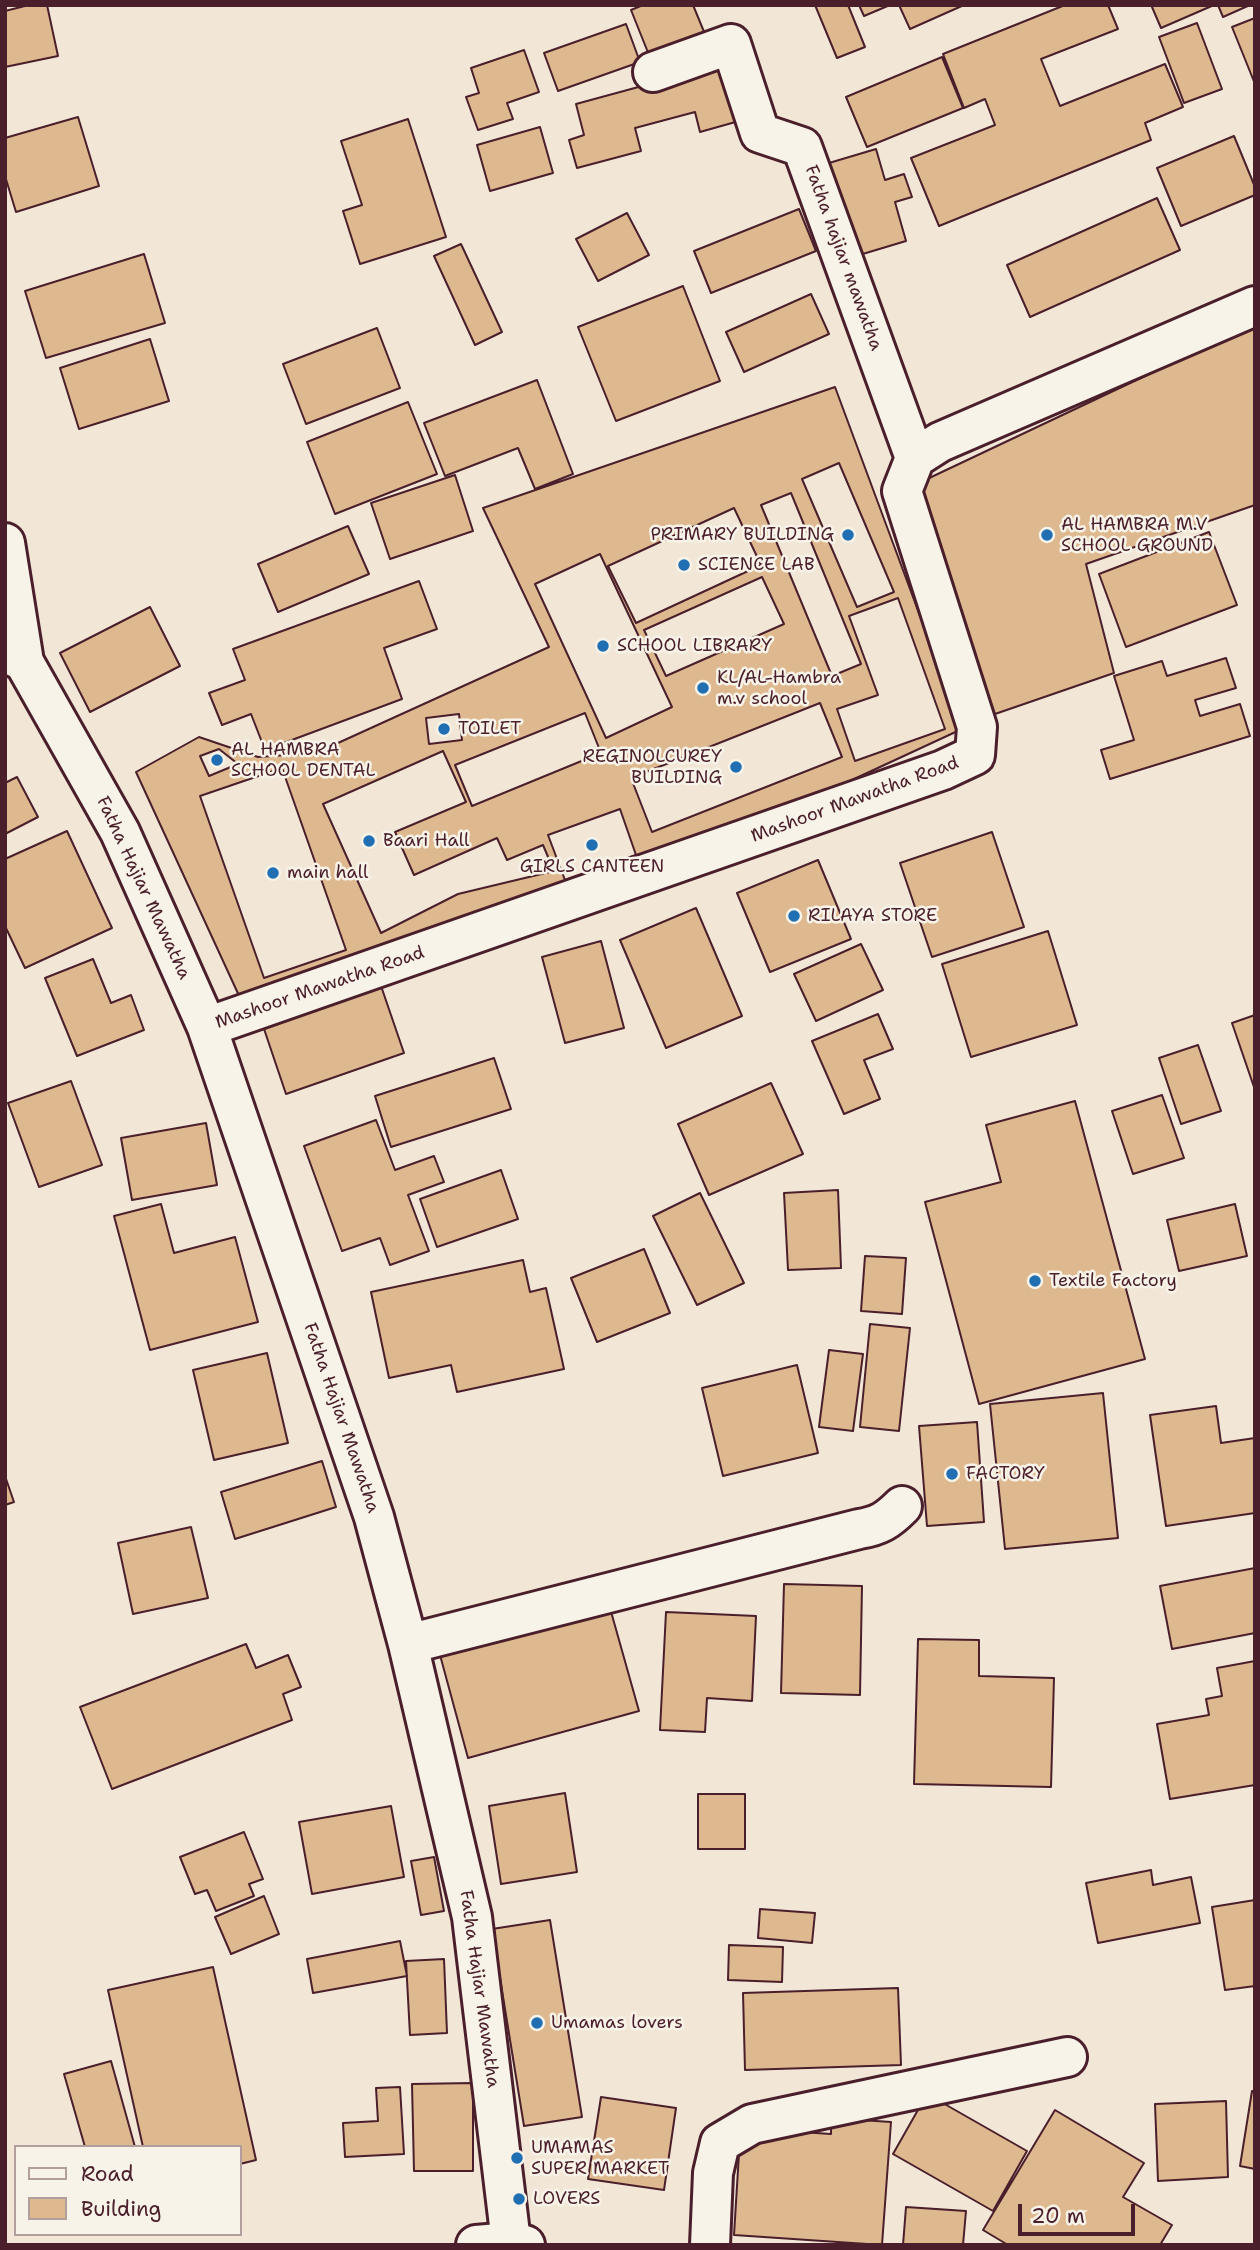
<!DOCTYPE html>
<style>
body{margin:0}
#map{position:relative;width:1260px;height:2250px;overflow:hidden;background:#f2e7d6;font-family:"Shantell Sans",sans-serif}
canvas{display:block}
.frame{position:absolute;inset:0;border:7px solid #4a1f2b;pointer-events:none}
.legend{position:absolute;left:14px;top:2145px;width:228px;height:91px;box-sizing:border-box;background:#f7f3e8;border:2px solid #b29e9c;margin:0;padding:9px 12px;list-style:none;font-size:21px;color:#4a1f2b}
.legend li{display:flex;align-items:center;gap:14px;height:35px}
.legend b{width:35px;border:2px solid #b29e9c}
.scale{position:absolute;left:1018px;top:2204px;width:117px;height:32px;box-sizing:border-box;border:4px solid #4a1f2b;border-top:0;padding-left:9px;font-size:21px;line-height:24px;white-space:nowrap;color:#4a1f2b;-webkit-text-stroke:5px #f7f3e8;paint-order:stroke}
</style>
<div id="map">
<canvas width="1260" height="2250"></canvas>
<div class="frame"></div>
<ul class="legend">
<li><b style="height:9px;background:#f7f3e8"></b>Road</li>
<li><b style="height:19px;background:#deb98f"></b>Building</li>
</ul>
<div class="scale">20 m</div>
</div>
<script>
const g = document.querySelector('canvas').getContext('2d');
g.lineJoin = 'round';
function fillPath(path, color) { g.fillStyle = color; g.fill(path, 'evenodd'); }
function stroke(path, color, width, dash) { g.strokeStyle = color; g.lineWidth = width; g.lineCap = dash ? 'butt' : 'round'; g.setLineDash(dash || []); g.stroke(path); }
function write(font, color, halo, rows, align = 'center') {
  g.font = font + ' "Shantell Sans",sans-serif'; g.lineWidth = 5; g.setLineDash([]); g.textBaseline = 'middle'; g.strokeStyle = halo; g.fillStyle = color; for (const [text, x, y, turn = 0] of rows) {
    g.save(); g.translate(x, y); g.rotate((+turn || 0) * Math.PI / 180); g.textAlign = isNaN(turn) ? turn : align; if (halo) g.strokeText(text, 0, 0); g.fillText(text, 0, 0); g.restore();
  }
}
const building = new Path2D(`
 M29,5H47L58,56L5,67V11Z
 M643,5H693L707,39L651,60L631,10Z
 M815,5H848L865,47L837,58Z
 M859,5H890L864,16Z
 M899,5H964L910,29Z
 M1065,5H1108L1118,29L1041,59L1060,106L1165,64L1183,107L1145,123L1151,140L939,226L911,158L995,125L985,99L964,108L943,54Z
 M1155,5H1214L1161,28L1152,7Z
 M1218,5H1250L1223,17Z
 M1255,18V84L1232,27Z
 M1197,23L1222,89L1184,103L1159,37Z
 M626,24L640,62L558,91L544,53Z
 M524,50L539,92L507,103L513,119L478,130L466,97L479,93L471,68Z
 M942,57L963,108L867,147L846,97Z
 M723,64L739,121L700,132L695,112L635,128L641,151L577,168L569,140L584,135L576,104Z
 M78,117L99,186L16,212L5,176V138Z
 M408,119L446,237L360,264L343,211L362,205L341,141Z
 M540,127L553,173L490,191L477,145Z
 M1234,136L1255,187V195L1181,226L1157,168Z
 M876,149L885,180L904,174L912,197L895,202L906,241L856,256L829,163Z
 M1157,198L1180,250L1030,317L1007,265Z
 M799,209L816,251L711,293L694,251Z
 M627,213L649,255L598,281L576,239Z
 M461,244L502,332L475,345L434,256Z
 M144,254L165,323L46,358L25,291Z
 M683,286L720,381L616,421L578,327Z
 M811,294L829,334L744,372L726,332Z
 M1255,324V505L1086,564L1114,673L995,714L906,489Z
 M377,328L400,388L306,424L283,364Z
 M150,339L169,401L79,429L60,368Z
 M537,380L573,474L535,489L518,448L445,476L424,423Z
 M835,387L962,729L785,811L241,1000L136,772L199,737L258,757L316,753L549,647L483,508Z
 M408,402L437,474L335,514L307,442Z
 M839,463L894,592L857,607L802,479Z
 M455,475L473,531L390,559L371,503Z
 M791,493L861,664L832,676L761,505Z
 M734,508L761,565L636,623L608,566Z
 M348,526L369,574L278,612L258,564Z
 M1209,532L1237,605L1126,647L1099,574Z
 M600,554L672,707L606,738L535,584Z
 M762,577L784,624L666,676L644,630Z
 M419,581L437,629L384,648L402,699L265,750L251,714L222,725L209,693L245,680L233,649Z
 M898,598L945,729L855,761L837,709L878,695L849,616Z
 M150,607L180,666L90,712L60,653Z
 M1226,658L1236,688L1195,700L1200,716L1240,704L1250,736L1110,779L1101,750L1134,740L1114,676L1162,661L1167,676Z
 M820,703L842,757L652,832L631,778Z
 M585,713L601,753L472,806L455,765Z
 M459,714L462,740L429,744L426,718Z
 M219,749L238,764L209,776L200,756Z
 M443,751L466,802L395,832L414,875L497,838L507,860L543,845L554,871L458,894L381,933L323,804Z
 M282,768L346,950L264,978L200,796Z
 M17,777L38,817L5,834V783Z
 M620,809L636,855L565,880L548,835Z
 M67,831L112,928L25,968L5,926V859Z
 M992,832L1024,927L932,957L900,863Z
 M818,860L851,939L770,972L737,893Z
 M696,908L742,1016L666,1048L620,940Z
 M1048,931L1077,1025L971,1057L942,964Z
 M601,941L624,1028L565,1043L542,957Z
 M861,944L883,990L816,1021L794,974Z
 M93,959L111,1003L131,995L144,1030L77,1056L45,978Z
 M380,983L404,1053L286,1094L262,1023Z
 M878,1014L893,1049L864,1060L880,1099L844,1114L812,1041Z
 M1255,1015V1090L1232,1023Z
 M1198,1045L1221,1111L1181,1124L1159,1058Z
 M494,1058L511,1109L391,1147L375,1096Z
 M71,1081L102,1165L39,1187L8,1103Z
 M771,1083L803,1154L709,1195L678,1124Z
 M1162,1095L1184,1158L1133,1174L1112,1111Z
 M1075,1101L1145,1359L979,1404L925,1202L1001,1182L986,1125Z
 M376,1120L395,1170L434,1156L444,1182L408,1195L429,1251L390,1265L380,1238L342,1251L304,1146Z
 M206,1123L217,1185L132,1200L121,1138Z
 M501,1170L518,1219L437,1247L420,1199Z
 M838,1190L841,1268L788,1270L784,1193Z
 M700,1193L744,1283L697,1305L653,1216Z
 M161,1204L174,1253L235,1237L258,1322L150,1350L114,1216Z
 M1235,1204L1247,1256L1179,1271L1167,1220Z
 M644,1249L670,1313L597,1342L571,1278Z
 M865,1256L906,1258L902,1314L861,1311Z
 M523,1260L530,1292L546,1288L564,1369L457,1392L451,1365L389,1378L371,1292Z
 M870,1324L910,1328L899,1431L860,1427Z
 M829,1350L863,1354L853,1431L819,1427Z
 M267,1353L288,1443L214,1460L193,1370Z
 M797,1365L818,1453L723,1476L702,1388Z
 M1103,1393L1118,1538L1005,1549L990,1404Z
 M1216,1406L1221,1443L1255,1438V1513L1166,1526L1150,1415Z
 M977,1422L984,1522L927,1526L919,1426Z
 M322,1461L336,1507L235,1539L221,1492Z
 M5,1476L14,1502L5,1505Z
 M191,1527L208,1598L133,1614L118,1543Z
 M1255,1568V1633L1172,1649L1160,1586Z
 M784,1584L862,1586L860,1695L781,1693Z
 M610,1608L639,1711L468,1758L440,1655Z
 M666,1612L756,1616L752,1701L707,1698L705,1732L660,1730Z
 M918,1639L979,1640V1676L1054,1678L1051,1787L914,1784Z
 M246,1644L256,1668L288,1655L301,1687L283,1694L292,1720L112,1789L80,1707Z
 M1255,1661V1785L1170,1799L1157,1724L1209,1715L1206,1699L1222,1696L1217,1668Z
 M565,1793L577,1872L501,1884L489,1806Z
 M698,1794H745V1849H698Z
 M391,1806L404,1877L312,1894L299,1822Z
 M244,1832L263,1879L249,1884L254,1896L216,1911L207,1890L195,1894L180,1857Z
 M434,1857L444,1911L421,1915L411,1861Z
 M1151,1870L1153,1885L1191,1877L1200,1923L1098,1943L1086,1883Z
 M264,1896L279,1934L231,1954L215,1917Z
 M1255,1900V1986L1225,1990L1212,1907Z
 M760,1909L815,1913L812,1943L758,1938Z
 M550,1920L582,2117L524,2126L492,1929Z
 M400,1941L407,1976L313,1993L307,1959Z
 M729,1945L783,1947L782,1982L728,1980Z
 M444,1959L447,2033L410,2035L406,1961Z
 M213,1967L256,2160L240,2164V2147H143L108,1990Z
 M898,1988L901,2065L745,2070L743,1993Z
 M111,2061L135,2147H85L64,2074Z
 M473,2083V2171H414L412,2084Z
 M400,2087L404,2154L345,2157L343,2123L378,2121L376,2088Z
 M1252,2091L1255,2092V2169L1240,2166Z
 M927,2094L1027,2151L993,2211L893,2154Z
 M601,2097L676,2108L664,2190L588,2179Z
 M1226,2101L1228,2177L1158,2181L1155,2104Z
 M1055,2110L1144,2163L1123,2197L1172,2225L1160,2245H1008L983,2230Z
 M831,2118L891,2122L882,2245L734,2235L740,2137L771,2130L831,2134Z
 M906,2207L966,2211L963,2245H903Z`);
fillPath(building, '#deb98f');
stroke(building, '#4a1f2b', 2);
const minor = new Path2D(`
 M653,72L731,44L760,133L802,147L915,458
 M5,543L24,662
 M5,652L24,662L120,832L207,1027L374,1517L408,1644L472,1917L511,2242
 M207,1027L943,770L975,755L977,727L902,491L915,458L940,442L1255,306
 M408,1644L859,1529C879,1526 888,1520 902,1506
 M710,2245L713,2173L720,2143L752,2124L1067,2057`);
const major = new Path2D(`
 M476,2245L511,2242L525,2245`);
stroke(minor, '#4a1f2b', 44);
stroke(major, '#4a1f2b', 44);
stroke(minor, '#f7f3e8', 38);
stroke(major, '#f7f3e8', 38);
for (const [x, y, r, color] of [
 [848,535,7,"#1f6fb2"],
 [1047,535,7,"#1f6fb2"],
 [684,565,7,"#1f6fb2"],
 [603,646,7,"#1f6fb2"],
 [703,688,7,"#1f6fb2"],
 [444,729,7,"#1f6fb2"],
 [217,760,7,"#1f6fb2"],
 [736,767,7,"#1f6fb2"],
 [369,841,7,"#1f6fb2"],
 [592,845,7,"#1f6fb2"],
 [273,873,7,"#1f6fb2"],
 [794,916,7,"#1f6fb2"],
 [1035,1281,7,"#1f6fb2"],
 [952,1474,7,"#1f6fb2"],
 [537,2023,7,"#1f6fb2"],
 [517,2158,7,"#1f6fb2"],
 [519,2199,7,"#1f6fb2"]
]) { const dot = new Path2D(); dot.arc(x, y, r, 0, 2 * Math.PI); g.fillStyle = color; g.fill(dot); stroke(dot, '#f7f3e8', 2.5); }
write('18px', '#4a1f2b', '#f7f3e8', [
 ["Fatha hajiar mawatha",843,258,70],
 ["Mashoor Mawatha Road",855,800,-20],
 ["Fatha Hajiar Mawatha",143,888,65],
 ["Mashoor Mawatha Road",320,988,-19],
 ["Fatha Hajiar Mawatha",341,1418,71],
 ["Fatha Hajiar Mawatha",479,1989,82]
]);
write('18px', '#4a1f2b', '#f7f3e8', [
 ["AL HAMBRA M.V",1061,525],
 ["SCHOOL GROUND",1061,546],
 ["PRIMARY BUILDING",834,535,"right"],
 ["SCIENCE LAB",698,565],
 ["SCHOOL LIBRARY",617,646],
 ["KL/AL-Hambra",717,678],
 ["m.v school",717,699],
 ["TOILET",458,729],
 ["AL HAMBRA",231,750],
 ["SCHOOL DENTAL",231,771],
 ["REGINOLCUREY",722,757,"right"],
 ["BUILDING",722,778,"right"],
 ["Baari Hall",383,841],
 ["GIRLS CANTEEN",592,867,"center"],
 ["main hall",287,873],
 ["RILAYA STORE",808,916],
 ["Textile Factory",1049,1281],
 ["FACTORY",966,1474],
 ["Umamas lovers",551,2023],
 ["UMAMAS",531,2148],
 ["SUPER MARKET",531,2169],
 ["LOVERS",533,2199]
], 'left');
</script>
